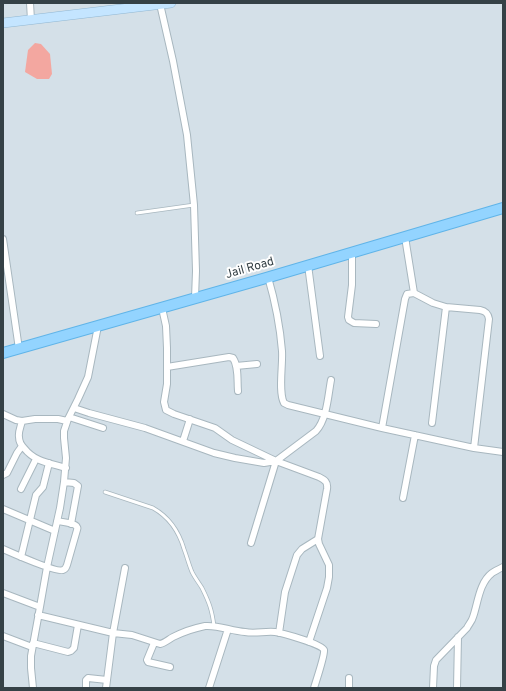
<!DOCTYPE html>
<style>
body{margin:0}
#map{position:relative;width:506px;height:691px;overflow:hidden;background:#e6eef4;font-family:Overpass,sans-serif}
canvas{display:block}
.frame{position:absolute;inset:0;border:4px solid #354146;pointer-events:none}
</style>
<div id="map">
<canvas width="506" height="691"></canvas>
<div class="frame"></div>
</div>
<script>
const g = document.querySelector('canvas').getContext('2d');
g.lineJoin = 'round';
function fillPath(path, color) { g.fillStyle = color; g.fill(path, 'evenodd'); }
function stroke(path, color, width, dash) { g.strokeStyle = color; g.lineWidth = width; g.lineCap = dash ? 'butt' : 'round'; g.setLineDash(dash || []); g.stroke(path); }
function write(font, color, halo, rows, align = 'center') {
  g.font = font + ' Overpass,sans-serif'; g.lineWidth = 4; g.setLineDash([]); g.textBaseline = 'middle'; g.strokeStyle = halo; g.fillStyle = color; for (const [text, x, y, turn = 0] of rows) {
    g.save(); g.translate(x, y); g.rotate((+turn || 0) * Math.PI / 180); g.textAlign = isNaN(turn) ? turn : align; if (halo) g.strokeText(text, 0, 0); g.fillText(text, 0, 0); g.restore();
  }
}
fillPath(new Path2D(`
 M3,3H503V688H3Z`), '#d4e0e8');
fillPath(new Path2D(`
 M35,43L41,44L50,54L52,74L49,79H37L25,72L28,50Z`), '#f3a7a0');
const lane = new Path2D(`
 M137,213L194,205
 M105,492L153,508C169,517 179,532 184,549C187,557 189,565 192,572C195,578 199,583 202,588C209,602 212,610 214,626`);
const street = new Path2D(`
 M30,3L31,20
 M160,4L173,61L187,135L194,205L196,271L195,298
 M405,237L414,293
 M3,239L19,349
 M352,252V285L348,317L349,320L354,323L376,324
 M308,265L320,356
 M268,277C275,301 280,326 282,351C283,365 278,392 284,403L288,405L382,428L474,448L503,452
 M162,308L166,326L167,348V384L164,402L166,410L174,414L215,428L232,440L276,461L319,477C325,480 328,482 327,489L318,539L319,544L329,565V577L327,588L309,642
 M236,366L257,364
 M167,367L229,357L233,358C239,367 237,381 238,391
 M74,408L89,413L145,428L214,453L235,458L264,463L276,461L316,431C327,419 328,396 331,380
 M3,414L16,420L22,421L35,419H58L67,421
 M69,417L103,428
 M22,421C21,426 18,432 19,437C19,441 21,445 24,448C35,462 49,463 66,468
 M432,423L446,307
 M382,428L405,299L407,294L414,293L433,303L446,307L480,310C485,311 488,313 489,319L474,448
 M183,441L190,419
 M3,475L7,473L17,453L22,446
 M64,482L74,483L78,486L71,524
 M21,489L36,459
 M403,498L415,435
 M3,509L55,531
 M251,543L276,461
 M3,549C12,553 57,573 63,570C66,569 66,567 67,565L77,530C77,529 78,528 77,527C75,523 62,522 57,521
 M21,557L36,495L43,487L49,463
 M3,593L40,607L31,656V668L33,688
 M40,607L47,567L60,508L64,482L66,458L64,438V431L68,419L78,399L88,377L98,326
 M38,615L113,633L132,635L160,644C165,643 169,639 173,637C183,632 195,628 205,626C219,625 231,631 245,632C255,634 265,631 275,632C282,633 322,644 324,650C325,655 316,681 314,688
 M279,633L285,592L297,555L302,549L318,539
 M3,636L32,647
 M33,643L68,652L71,651L74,648L78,625
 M154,643L147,660L148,662L170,667
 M86,688V680L88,678L107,680
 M106,688L113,633L125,568
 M209,688L228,629
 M349,688V678
 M433,688L434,666L436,660L467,628C469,624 472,621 473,617C478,603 479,583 492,573C495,571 499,569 503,567
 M457,688L458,637`);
const secondary = new Path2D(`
 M3,23L171,3`);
const primary = new Path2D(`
 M3,353L266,278L503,208`);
stroke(lane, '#a8b7bf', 4.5);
stroke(street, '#a8b7bf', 8);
stroke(secondary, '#92b7d2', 10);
stroke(primary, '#60b4e8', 12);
stroke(lane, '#fff', 3);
stroke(street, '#fff', 6);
stroke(secondary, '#c4e5ff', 9);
stroke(primary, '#93d4ff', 10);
write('12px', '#354146', '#fff', [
 ["Jail Road",250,269,-16]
]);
</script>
